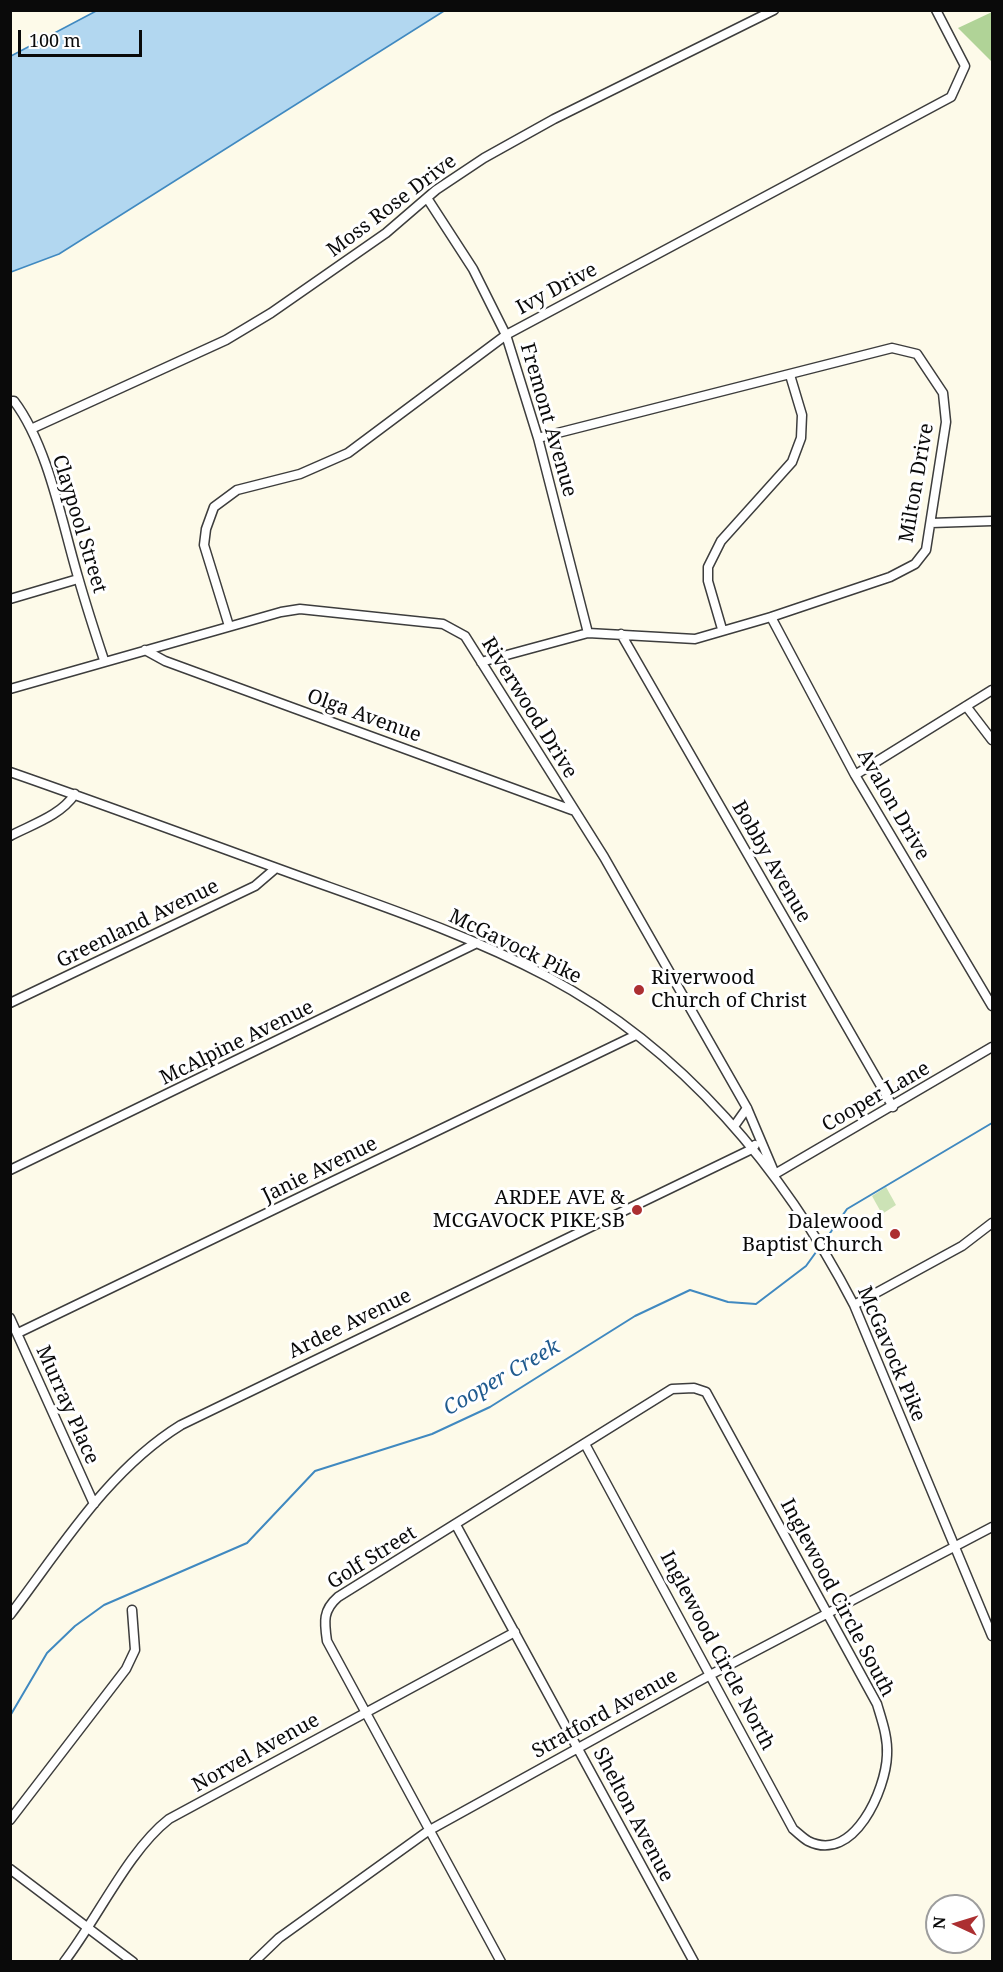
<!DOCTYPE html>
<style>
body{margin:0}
#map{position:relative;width:1003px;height:1972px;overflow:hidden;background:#fdfae9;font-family:"Noto Serif",serif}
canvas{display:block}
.frame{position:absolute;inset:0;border:12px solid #0a0a0a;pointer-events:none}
.north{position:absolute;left:925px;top:1894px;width:60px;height:60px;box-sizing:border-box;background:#fff;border:2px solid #9d9d9d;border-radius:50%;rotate:274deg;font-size:16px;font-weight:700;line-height:24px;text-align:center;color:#0a0a0a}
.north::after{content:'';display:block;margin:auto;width:21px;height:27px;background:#ac2f31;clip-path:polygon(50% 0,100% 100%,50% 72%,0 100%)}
.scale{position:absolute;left:18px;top:30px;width:124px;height:27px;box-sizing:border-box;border:3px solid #0a0a0a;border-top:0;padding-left:8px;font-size:18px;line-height:21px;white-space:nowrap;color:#0a0a0a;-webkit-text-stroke:4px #fff;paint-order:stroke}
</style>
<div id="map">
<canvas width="1003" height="1972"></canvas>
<div class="frame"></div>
<div class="north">N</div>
<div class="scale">100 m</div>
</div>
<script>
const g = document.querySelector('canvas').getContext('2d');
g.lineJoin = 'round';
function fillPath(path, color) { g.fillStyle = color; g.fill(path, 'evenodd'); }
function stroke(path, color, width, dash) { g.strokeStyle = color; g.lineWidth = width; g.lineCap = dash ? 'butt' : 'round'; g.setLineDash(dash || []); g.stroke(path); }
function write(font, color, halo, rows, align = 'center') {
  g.font = font + ' "Noto Serif",serif'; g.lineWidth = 6; g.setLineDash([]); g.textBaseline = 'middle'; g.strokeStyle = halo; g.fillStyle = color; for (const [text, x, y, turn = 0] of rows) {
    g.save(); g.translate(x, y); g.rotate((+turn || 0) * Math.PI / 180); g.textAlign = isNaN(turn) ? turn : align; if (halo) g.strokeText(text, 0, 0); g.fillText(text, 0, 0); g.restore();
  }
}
fillPath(new Path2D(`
 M886,1187L896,1205L882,1214L872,1196Z`), '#cce3b6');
fillPath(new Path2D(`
 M992,12V62L958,28Z`), '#b0d397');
const water = new Path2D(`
 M98,10H444V11L59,254L11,272V56Z`);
fillPath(water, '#b2d7f0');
stroke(water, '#4089c0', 1.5);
stroke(new Path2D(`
 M823,1243L847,1209L992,1123
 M10,1716L47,1653L75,1626L104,1605L247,1543L315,1471L432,1434L490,1407L635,1316L690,1290L728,1302L756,1304L806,1266L819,1248`), '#4089c0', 2);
const minor = new Path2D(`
 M427,198L473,269L506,335L538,438L588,633
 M10,401H14C48,446 62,523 78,577C86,605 95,633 104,660
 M31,429L226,340L271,313L386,233L436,190L484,158L554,119L774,10
 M931,523L992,521
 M10,599L78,579
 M771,617L855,775L992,1006
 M229,626L204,545L206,529L214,507L237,490L300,474L348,453L506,335L951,97L965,66L936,10
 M722,629L708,581V567L721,541L792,462L801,438L802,415L790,375
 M621,634L893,1107
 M145,650L165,661L572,810
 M481,662L588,633L695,639L771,617L890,577L915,564L926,550L946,422L943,393L917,354L892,348L538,438
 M10,689L281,612L300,609L443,624L465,636L604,857L747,1108L775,1174L992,1047
 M966,706L992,740
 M10,772C105,805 199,840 293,874C379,905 467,934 548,977C683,1049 784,1170 854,1305L992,1636
 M855,775L992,690
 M10,836C33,824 60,816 75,794
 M10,1003L255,886L276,868
 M735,1125L747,1108
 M10,1170L477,943
 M854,1305L962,1246L992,1223
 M10,1318L94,1504
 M18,1333L636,1035
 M456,1525L694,1962
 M10,1615C61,1548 108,1470 181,1425L752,1149L755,1145
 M10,1820L126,1669L135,1650L132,1610
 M10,1869L133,1962
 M64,1962C98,1918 128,1851 169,1819L515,1632
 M254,1962L279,1938L428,1831L712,1674L992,1527
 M501,1962L327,1641C324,1621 323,1610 338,1597L672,1389L694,1388L706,1392L877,1704C882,1721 888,1737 887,1755C886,1789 854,1864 808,1841C803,1838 798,1833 793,1829L585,1444`);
stroke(minor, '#3d3d3d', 11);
stroke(minor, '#fff', 8);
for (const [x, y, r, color] of [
 [639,990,6,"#ac2f31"],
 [637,1210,6,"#ac2f31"],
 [895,1234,6,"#ac2f31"]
]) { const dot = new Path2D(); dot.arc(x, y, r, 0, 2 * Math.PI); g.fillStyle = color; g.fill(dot); stroke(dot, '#fff', 2); }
write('20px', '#0a0a0a', '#fff', [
 ["Moss Rose Drive",392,206,-37],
 ["Ivy Drive",557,289,-28],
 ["Fremont Avenue",548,420,74],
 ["Milton Drive",917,483,-80],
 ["Claypool Street",79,524,73],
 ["Riverwood Drive",529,708,58],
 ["Olga Avenue",364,716,20],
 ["Avalon Drive",893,805,60],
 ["Bobby Avenue",771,862,60],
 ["Greenland Avenue",138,924,-26],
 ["McGavock Pike",515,947,26],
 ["McAlpine Avenue",237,1043,-26],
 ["Cooper Lane",876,1097,-30],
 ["Janie Avenue",320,1170,-26],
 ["Ardee Avenue",350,1324,-26],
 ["McGavock Pike",891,1354,67],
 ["Murray Place",67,1405,66],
 ["Golf Street",372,1558,-32],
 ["Inglewood Circle South",837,1598,62],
 ["Inglewood Circle North",717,1651,62],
 ["Stratford Avenue",605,1714,-29],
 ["Norvel Avenue",256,1753,-29],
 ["Shelton Avenue",633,1815,62]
]);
write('20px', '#0a0a0a', '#fff', [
 ["Riverwood",651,978,"left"],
 ["Church of Christ",651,1001,"left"],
 ["ARDEE AVE &",625,1198],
 ["MCGAVOCK PIKE SB",625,1221],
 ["Dalewood",883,1222],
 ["Baptist Church",883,1245]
], 'right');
write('italic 21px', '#205b8f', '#fff', [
 ["Cooper Creek",502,1378,-30]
]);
</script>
